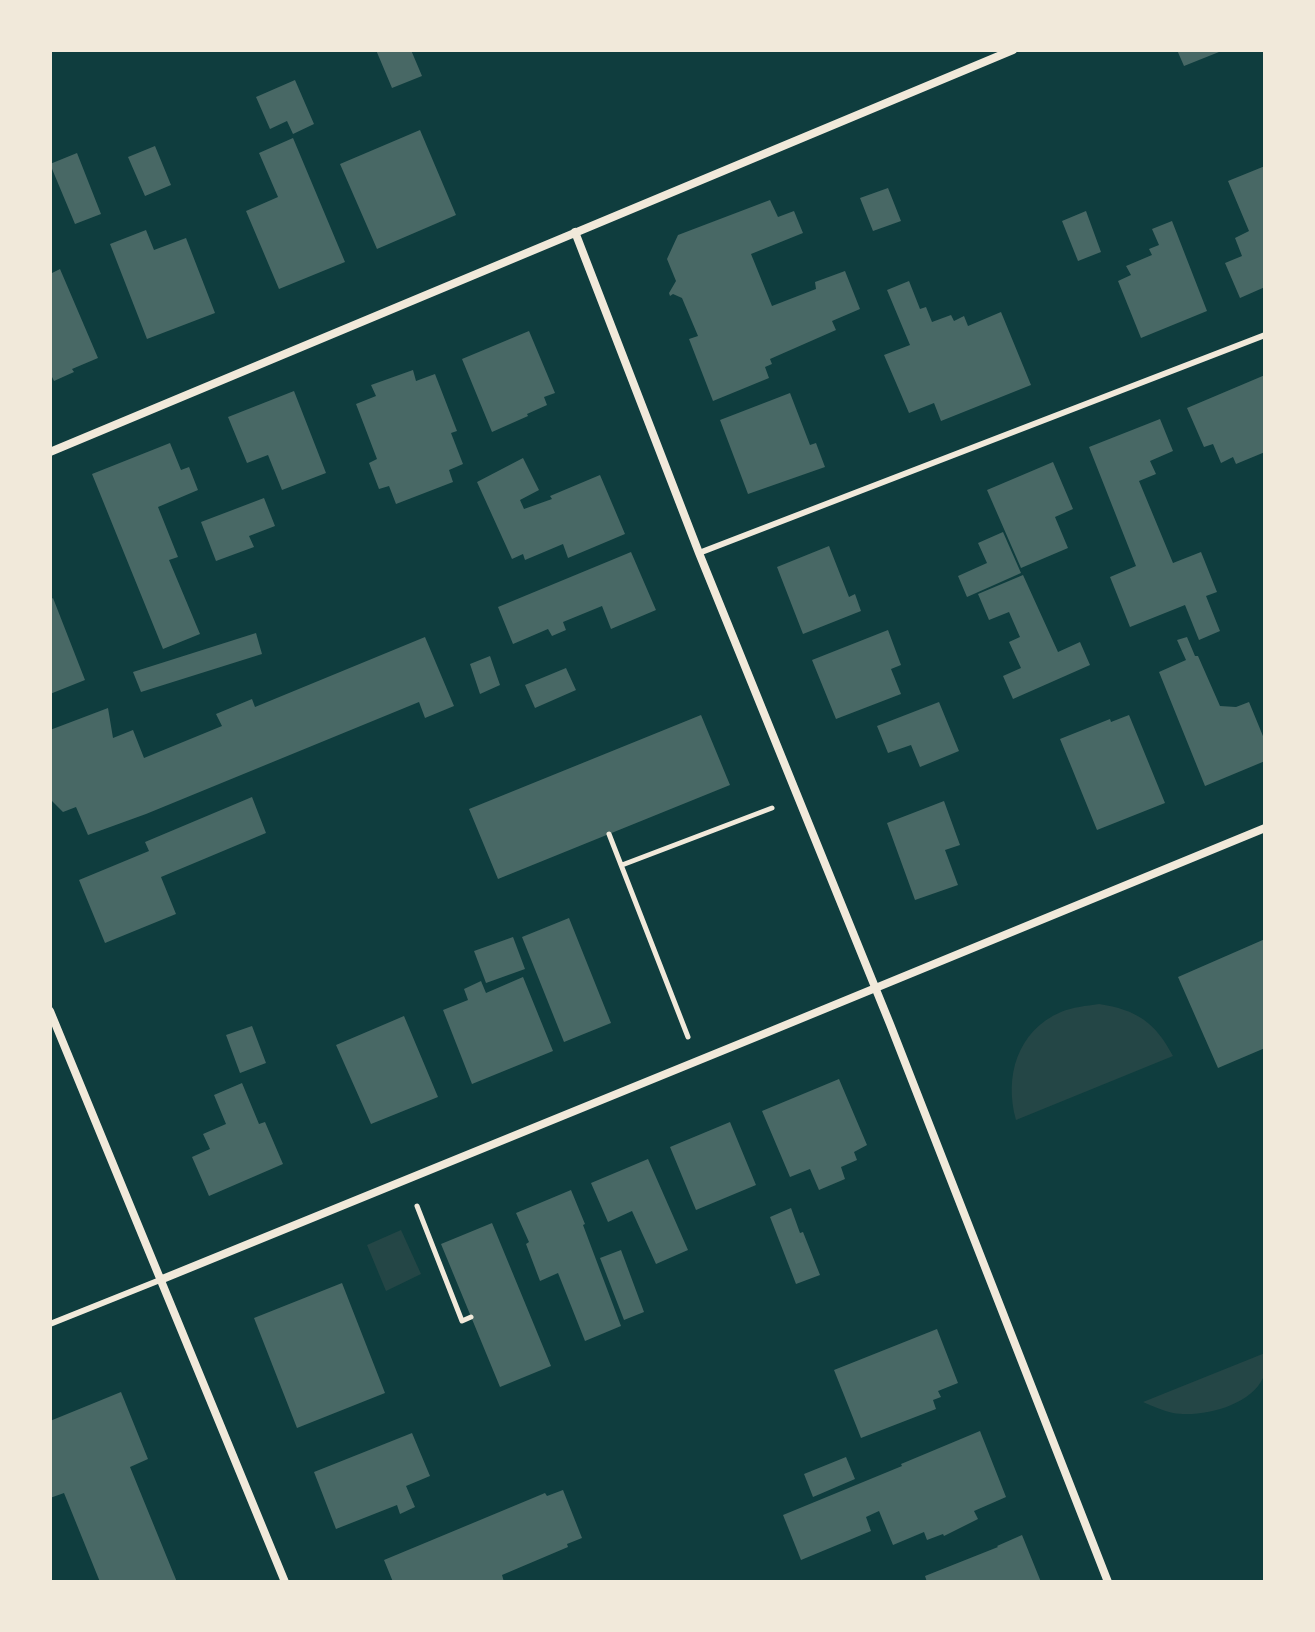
<!DOCTYPE html>
<style>
body{margin:0}
#map{position:relative;width:1315px;height:1632px;overflow:hidden;background:#0f3d3e;font-family:"Golos Text",sans-serif}
canvas{display:block}
.frame{position:absolute;inset:0;border:52px solid #f1e9da;pointer-events:none}
</style>
<div id="map">
<canvas width="1315" height="1632"></canvas>
<div class="frame"></div>
</div>
<script>
const g = document.querySelector('canvas').getContext('2d');
g.lineJoin = 'round';
function fillPath(path, color) { g.fillStyle = color; g.fill(path, 'evenodd'); }
function stroke(path, color, width, dash) { g.strokeStyle = color; g.lineWidth = width; g.lineCap = dash ? 'butt' : 'round'; g.setLineDash(dash || []); g.stroke(path); }
fillPath(new Path2D(`
 M1099,1004C1137,1010 1155,1022 1173,1056L1016,1120C1004,1077 1017,1031 1061,1012C1073,1007 1086,1006 1099,1004Z
 M401,1230L421,1274L386,1291L367,1245Z
 M1265,1353C1265,1361 1267,1372 1263,1378C1250,1406 1201,1418 1173,1413C1163,1411 1153,1406 1143,1402Z`), '#244646');
fillPath(new Path2D(`
 M376,50H411L422,76L392,88Z
 M1177,50H1224L1184,66Z
 M295,80L314,124L293,134L287,121L270,129L256,97Z
 M420,130L456,215L377,249L340,164Z
 M293,138L345,262L279,289L246,211L278,197L259,153Z
 M155,146L171,185L145,196L128,157Z
 M77,153L101,214L75,224L50,164Z
 M1265,166V287L1240,298L1225,263L1242,256L1235,238L1249,231L1228,181Z
 M888,188L901,221L873,231L860,198Z
 M770,200L778,217L794,211L803,233L751,254L772,306L816,289L815,282L845,271L860,309L832,321L836,330L770,359L772,364L765,367L769,378L713,401L689,339L698,336L682,298L673,294L670,296L669,293L676,281L667,259L678,235Z
 M1086,211L1101,252L1078,261L1062,221Z
 M1172,221L1207,311L1141,338L1118,281L1131,275L1126,266L1152,255L1149,249L1159,245L1152,229Z
 M146,230L154,250L186,238L215,313L147,339L110,244Z
 M60,269L98,358L72,369L74,372L54,381L52,377L50,378V274Z
 M909,281L920,309L926,307L932,322L951,315L954,321L964,316L968,326L1001,312L1031,385L941,421L934,403L909,413L884,355L910,345L887,290Z
 M529,331L555,393L544,397L547,405L527,414L528,416L492,432L462,359Z
 M413,370L416,381L435,374L457,431L451,433L463,464L449,470L453,482L396,504L389,486L379,489L369,463L377,459L356,404L376,396L371,385Z
 M1265,375V452L1236,464L1233,457L1221,463L1213,444L1204,447L1187,408Z
 M294,391L326,473L282,490L268,455L247,463L228,417Z
 M790,393L810,445L816,443L825,467L748,494L720,420Z
 M1160,419L1173,451L1150,461L1156,474L1139,481L1173,563L1201,552L1217,592L1206,596L1220,631L1199,640L1185,605L1130,627L1110,577L1136,566L1089,447Z
 M170,443L181,470L189,467L198,490L158,507L178,557L169,560L200,634L163,649L92,474Z
 M523,458L539,490L520,500L524,509L552,499L550,496L600,475L625,534L568,558L563,544L525,560L523,554L512,559L477,482Z
 M1053,462L1073,509L1055,517L1068,548L1021,568L987,490Z
 M264,498L275,526L249,536L254,547L216,561L201,522Z
 M1003,532L1021,573L967,597L958,576L987,563L978,543Z
 M829,546L849,597L855,594L861,611L803,634L777,567Z
 M631,552L656,610L611,629L602,606L563,622L566,630L552,636L548,629L513,644L498,607Z
 M1023,575L1058,652L1080,642L1090,665L1013,699L1003,676L1021,668L1009,642L1020,637L1009,612L989,620L978,594Z
 M53,598L85,680L50,694V600Z
 M888,630L901,665L891,669L901,694L836,719L812,660Z
 M256,633L262,654L141,692L133,672Z
 M425,637L454,706L425,718L419,702L146,814L88,835L76,807L63,812L52,801L50,797V730L108,708L113,738L133,730L144,758L222,726L216,714L252,699L255,707Z
 M1187,637L1195,656H1198L1220,706L1236,707L1249,702L1265,741V761L1205,786L1159,672L1186,660L1177,640Z
 M490,656L500,685L480,694L470,664Z
 M566,668L576,690L535,708L525,685Z
 M939,702L959,751L920,767L911,745L888,753L877,726Z
 M701,715L730,785L498,879L469,809Z
 M1129,715L1165,803L1097,830L1060,739L1110,719L1111,722Z
 M252,797L266,833L161,877L176,914L105,943L79,880L149,851L145,842Z
 M944,801L960,845L945,850L958,885L915,900L887,823Z
 M569,918L611,1023L564,1042L522,937Z
 M513,937L525,969L486,983L474,951Z
 M1265,939V1048L1218,1068L1178,977Z
 M523,977L553,1051L472,1084L443,1010L468,1000L464,989L481,981L486,993Z
 M404,1016L438,1097L371,1124L336,1045Z
 M252,1026L266,1063L240,1073L226,1035Z
 M839,1079L867,1145L854,1152L857,1160L841,1167L845,1179L819,1190L810,1169L790,1177L762,1111Z
 M242,1083L259,1124L265,1122L283,1164L209,1196L192,1157L210,1149L203,1134L226,1124L214,1095Z
 M730,1122L756,1185L696,1210L670,1147Z
 M648,1159L688,1250L656,1264L632,1211L608,1222L591,1183Z
 M571,1190L585,1224L583,1225L621,1326L585,1341L558,1273L540,1281L526,1244L529,1242L516,1213Z
 M791,1208L800,1233L803,1232L820,1275L796,1284L770,1217Z
 M492,1223L551,1366L500,1387L441,1244Z
 M621,1250L644,1312L624,1320L600,1258Z
 M342,1283L385,1393L297,1428L254,1318Z
 M937,1329L958,1383L938,1391L941,1397L933,1400L936,1409L861,1438L834,1370Z
 M121,1392L148,1459L130,1467L177,1582H100L64,1493L50,1498V1421Z
 M980,1431L1006,1497L974,1511L978,1519L944,1536L943,1534L927,1540L924,1532L893,1545L879,1511L866,1517L871,1531L801,1560L783,1515L902,1466L901,1464Z
 M412,1433L430,1476L406,1486L415,1507L400,1514L397,1505L336,1529L314,1472Z
 M846,1457L855,1479L813,1497L804,1474Z
 M563,1490L582,1538L567,1544L568,1547L502,1575L504,1582H393L384,1560L545,1493L547,1496Z
 M1022,1535L1041,1582H927L925,1576L998,1547L997,1546Z`), '#486865');
stroke(new Path2D(`
 M609,834L688,1037
 M622,865L772,808
 M417,1206L462,1321L471,1317`), '#f1e9da', 5);
stroke(new Path2D(`
 M699,553L1265,335
 M50,1324L160,1280`), '#f1e9da', 6);
stroke(new Path2D(`
 M575,232L699,553L890,1024L1108,1582
 M50,452L1013,50
 M50,1011L285,1582
 M160,1280C529,1130 897,980 1265,828`), '#f1e9da', 8);
</script>
